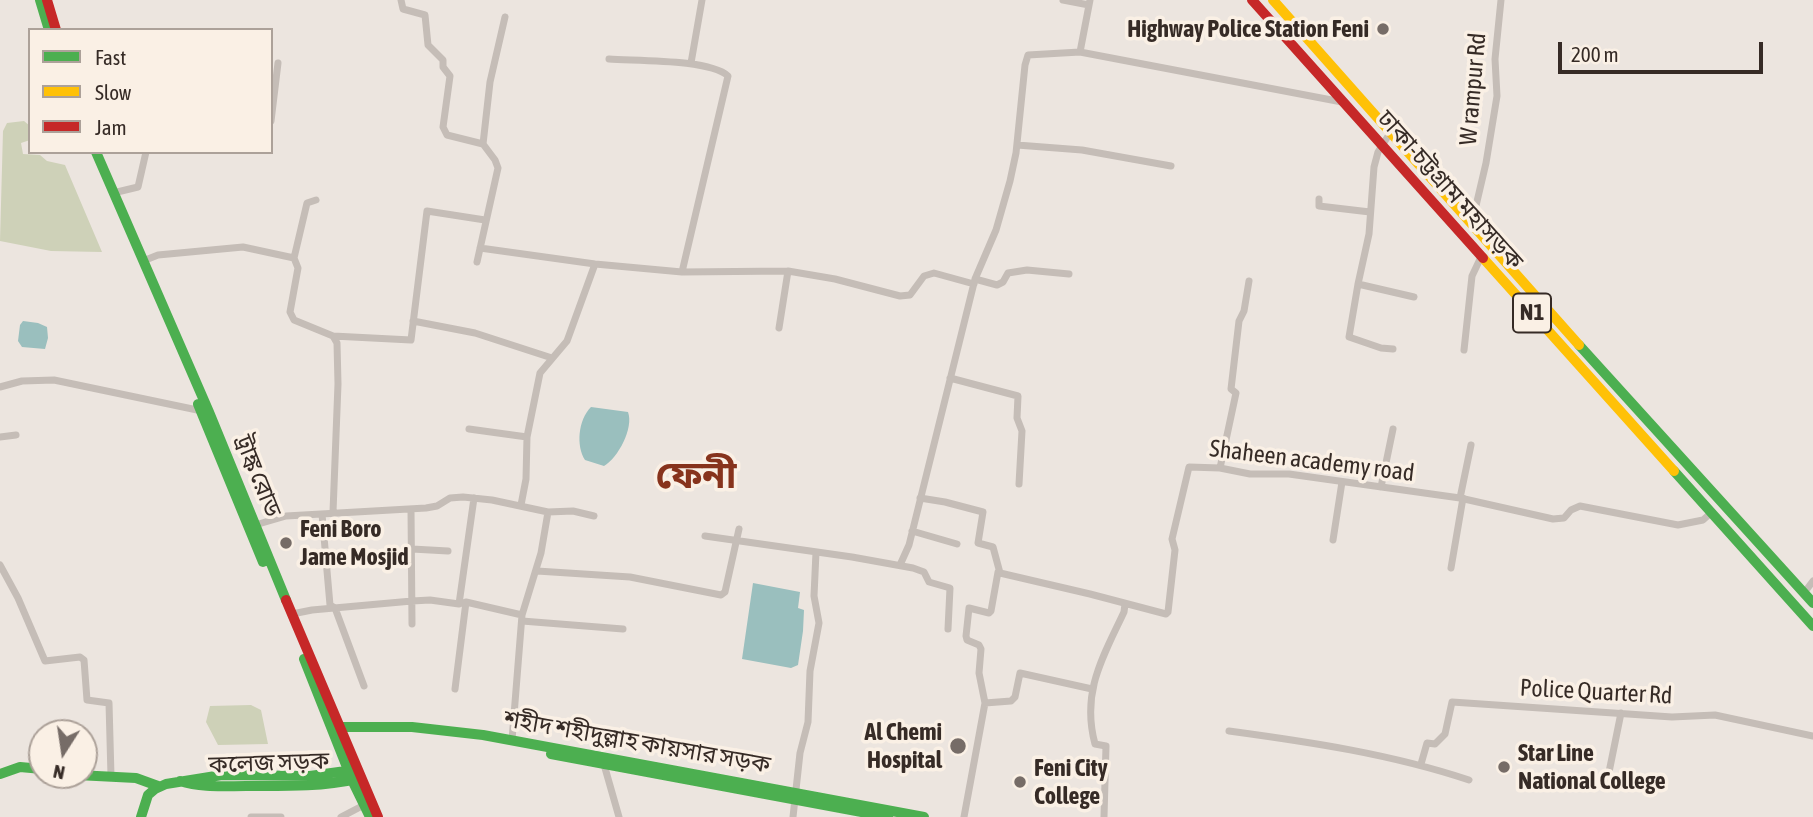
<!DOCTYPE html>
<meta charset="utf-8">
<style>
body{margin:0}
#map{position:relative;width:1813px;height:817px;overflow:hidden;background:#ece5df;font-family:"Asap Condensed",sans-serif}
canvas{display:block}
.legend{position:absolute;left:28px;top:28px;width:245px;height:126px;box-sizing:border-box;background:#faf0e5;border:2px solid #aca199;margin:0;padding:9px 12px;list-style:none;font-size:21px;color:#362b26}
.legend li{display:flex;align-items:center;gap:14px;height:35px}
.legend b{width:35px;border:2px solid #aca199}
.north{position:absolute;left:28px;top:719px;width:70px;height:70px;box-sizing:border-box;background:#faf0e5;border:2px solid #aca199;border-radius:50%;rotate:192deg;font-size:19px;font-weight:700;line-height:28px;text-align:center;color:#362b26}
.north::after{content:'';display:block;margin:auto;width:24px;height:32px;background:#766c67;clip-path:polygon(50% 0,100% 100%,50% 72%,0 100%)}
.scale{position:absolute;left:1558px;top:42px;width:205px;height:32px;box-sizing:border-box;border:4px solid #362b26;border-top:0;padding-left:9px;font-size:21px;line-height:24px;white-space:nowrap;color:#362b26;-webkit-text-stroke:5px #faf0e5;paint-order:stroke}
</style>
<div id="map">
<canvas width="1813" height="817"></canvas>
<ul class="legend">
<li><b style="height:9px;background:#4caf50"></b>Fast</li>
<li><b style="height:9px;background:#ffc107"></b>Slow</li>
<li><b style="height:9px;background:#c62828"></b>Jam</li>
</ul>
<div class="north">N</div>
<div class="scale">200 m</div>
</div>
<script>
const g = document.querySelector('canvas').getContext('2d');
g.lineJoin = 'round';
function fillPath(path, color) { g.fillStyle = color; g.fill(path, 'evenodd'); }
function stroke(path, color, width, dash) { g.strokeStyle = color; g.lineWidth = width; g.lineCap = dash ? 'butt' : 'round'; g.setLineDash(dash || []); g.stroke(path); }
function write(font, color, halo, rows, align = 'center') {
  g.font = font + ' "Asap Condensed","Noto Sans Bengali",sans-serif'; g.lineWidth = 7; g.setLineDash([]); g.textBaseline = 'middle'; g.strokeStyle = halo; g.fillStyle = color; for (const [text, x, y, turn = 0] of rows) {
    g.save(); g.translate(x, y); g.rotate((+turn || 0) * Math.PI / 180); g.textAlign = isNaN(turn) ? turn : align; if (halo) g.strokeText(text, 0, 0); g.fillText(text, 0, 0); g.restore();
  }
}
fillPath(new Path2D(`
 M24,121L30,126V140L21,143L23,154L40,155L47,161L65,165L102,252L51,251L0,241L3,131L7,123Z
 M251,705L261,710L268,744L218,745L206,722L210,706Z`), '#ced1b8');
fillPath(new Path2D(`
 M23,321L38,323L47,327L48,338L45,349L22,347L18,341L20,325Z
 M591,407L628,412C634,428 618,458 604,466L585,460C576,446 578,420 591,407Z
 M753,583L800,592L798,608L804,610L803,631L798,665L791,668L742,659Z`), '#9abfbe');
stroke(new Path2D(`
 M401,0L403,9L425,15L428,45L443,60V67L450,76L443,127L447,135L483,144
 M1063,0L1089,5
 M1080,52L1090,0
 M609,59C637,61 709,59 728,76L682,272
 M691,63L702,0
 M271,121L278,63
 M1390,133L1378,152L1374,167L1369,234L1358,284L1349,337L1381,348L1393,349
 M1017,145L1082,150L1171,166
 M113,193L138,187L146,152
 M1319,199V206L1370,212
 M316,200L307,203L294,258L298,268L290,312L294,320L333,336L337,343L338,384L333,512
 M1469,221L1475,210L1486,163L1497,96L1495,59L1501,0
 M480,248L595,264L682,272L788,271L835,279L900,296L910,295L924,276L934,273L974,284
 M143,261L158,255L243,247L294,258
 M477,262L498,168L495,160L483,144L490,82L505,17
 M975,279L997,285L1003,282L1008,273L1027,270L1069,274
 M1358,284L1414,297
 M413,321L475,333L552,358
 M779,328L788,271
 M333,336L411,340L427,211L485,220
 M1464,350L1472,276L1481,257
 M950,378L1018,396L1017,418L1022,431L1019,484
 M0,387L22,381L54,380L202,411
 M469,429L527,437
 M0,437L16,435
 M1220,468L1236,393L1231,389L1239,321L1244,311L1249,281
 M1381,487L1393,429
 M920,498L945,502L983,512L978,543L993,547L1000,573L1090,594L1166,614L1168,612L1175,550L1172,539L1189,467L1220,468L1250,474H1289L1460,498L1553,519L1564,518L1571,510L1580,506L1678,525L1703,520L1712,512
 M1460,498L1471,445
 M521,505L526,479L527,437L540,373L567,341L595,264
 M411,509L412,624
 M322,514L330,605L335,608L364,686
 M255,525L286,516L426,508L437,506L450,498L463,497L492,500L548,512L573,511L594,516
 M912,531L957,544
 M705,536L852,557L913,568L924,572L929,582L950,588L948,629
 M1333,540L1342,482
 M412,549L448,551
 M0,565L18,598L45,661L80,657L84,660L87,700L109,703L111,776
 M900,565L909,545L975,279L996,230L1010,181L1016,153L1025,65L1028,55L1080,52L1342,102
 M1451,568L1463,498
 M537,571L630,577L721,595L725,592L739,529
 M1804,593L1813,581
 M459,604L474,498
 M292,614L312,610L412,601L430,600L459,604L466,602L522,615
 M522,621L623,629
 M455,689L466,602
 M985,703L979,673L981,649L979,645L967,640L966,636L969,608L989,613L991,611L998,572
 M1229,731C1310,742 1391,754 1469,780
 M512,740L522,615L541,553L548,512
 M603,761L619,817
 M1421,764L1427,743L1435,744L1445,734L1452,702L1672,717L1715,715L1813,736
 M1607,782L1621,713
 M251,817H281
 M341,817L364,805
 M793,817L800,753L808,722L810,671L819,623L814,596L816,552
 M964,817L985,703L1011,701L1015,697L1020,673L1092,689
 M1104,817L1106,746L1095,744C1081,692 1103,657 1124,612L1125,604`), '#c5bdb7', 7);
stroke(new Path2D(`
 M40,0L49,30
 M96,152L209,412L286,600
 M1579,345L1813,603
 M198,404L263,562
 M1674,471L1813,626
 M304,659L352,780L370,817
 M340,727H412L483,735L924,817
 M551,754L888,817
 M0,774L20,767L42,769
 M77,775L136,778L158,786
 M180,781C201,788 224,786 246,786C284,786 320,787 357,779
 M141,817L148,795L155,789L166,784L222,775L310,776L353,770`), '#4caf50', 10);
stroke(new Path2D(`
 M1273,0L1579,345
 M1483,258L1674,471`), '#ffc107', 10);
stroke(new Path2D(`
 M47,0L56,30
 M1252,0L1483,258
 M286,600L378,817`), '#c62828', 10);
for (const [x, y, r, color] of [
 [1383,29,7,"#766c67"],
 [286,543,7,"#766c67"],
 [958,746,9,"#766c67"],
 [1504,767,7,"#766c67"],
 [1020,782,7,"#766c67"]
]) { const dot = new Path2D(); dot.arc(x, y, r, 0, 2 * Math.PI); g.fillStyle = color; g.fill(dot); stroke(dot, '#faf0e5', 2.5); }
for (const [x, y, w] of [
 [1532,313,38]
]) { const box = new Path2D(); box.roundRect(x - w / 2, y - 19.5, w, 39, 5); g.fillStyle = '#faf0e5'; g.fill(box); stroke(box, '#362b26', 2); }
write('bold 23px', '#362b26', null, [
 ["N1",1532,313]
]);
write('bold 24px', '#362b26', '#faf0e5', [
 ["Highway Police Station Feni",1369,29,"right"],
 ["Feni Boro",300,529],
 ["Jame Mosjid",300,557],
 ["Al Chemi",942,732,"right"],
 ["Hospital",942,760,"right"],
 ["Star Line",1518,753],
 ["National College",1518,781],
 ["Feni City",1034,768],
 ["College",1034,796]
], 'left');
write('24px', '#362b26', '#faf0e5', [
 ["W rampur Rd",1473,89,-85],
 ["ঢাকা-চট্টগ্রাম মহাসড়ক",1450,190,48],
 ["Shaheen academy road",1312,461,7],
 ["ট্রাঙ্ক রোড",258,476,68],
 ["Police Quarter Rd",1596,692,3],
 ["শহীদ শহীদুল্লাহ কায়সার সড়ক",637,742,10],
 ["কলেজ সড়ক",269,763,-2]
]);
write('bold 38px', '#87331c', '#faf0e5', [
 ["ফেনী",696,476]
]);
</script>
